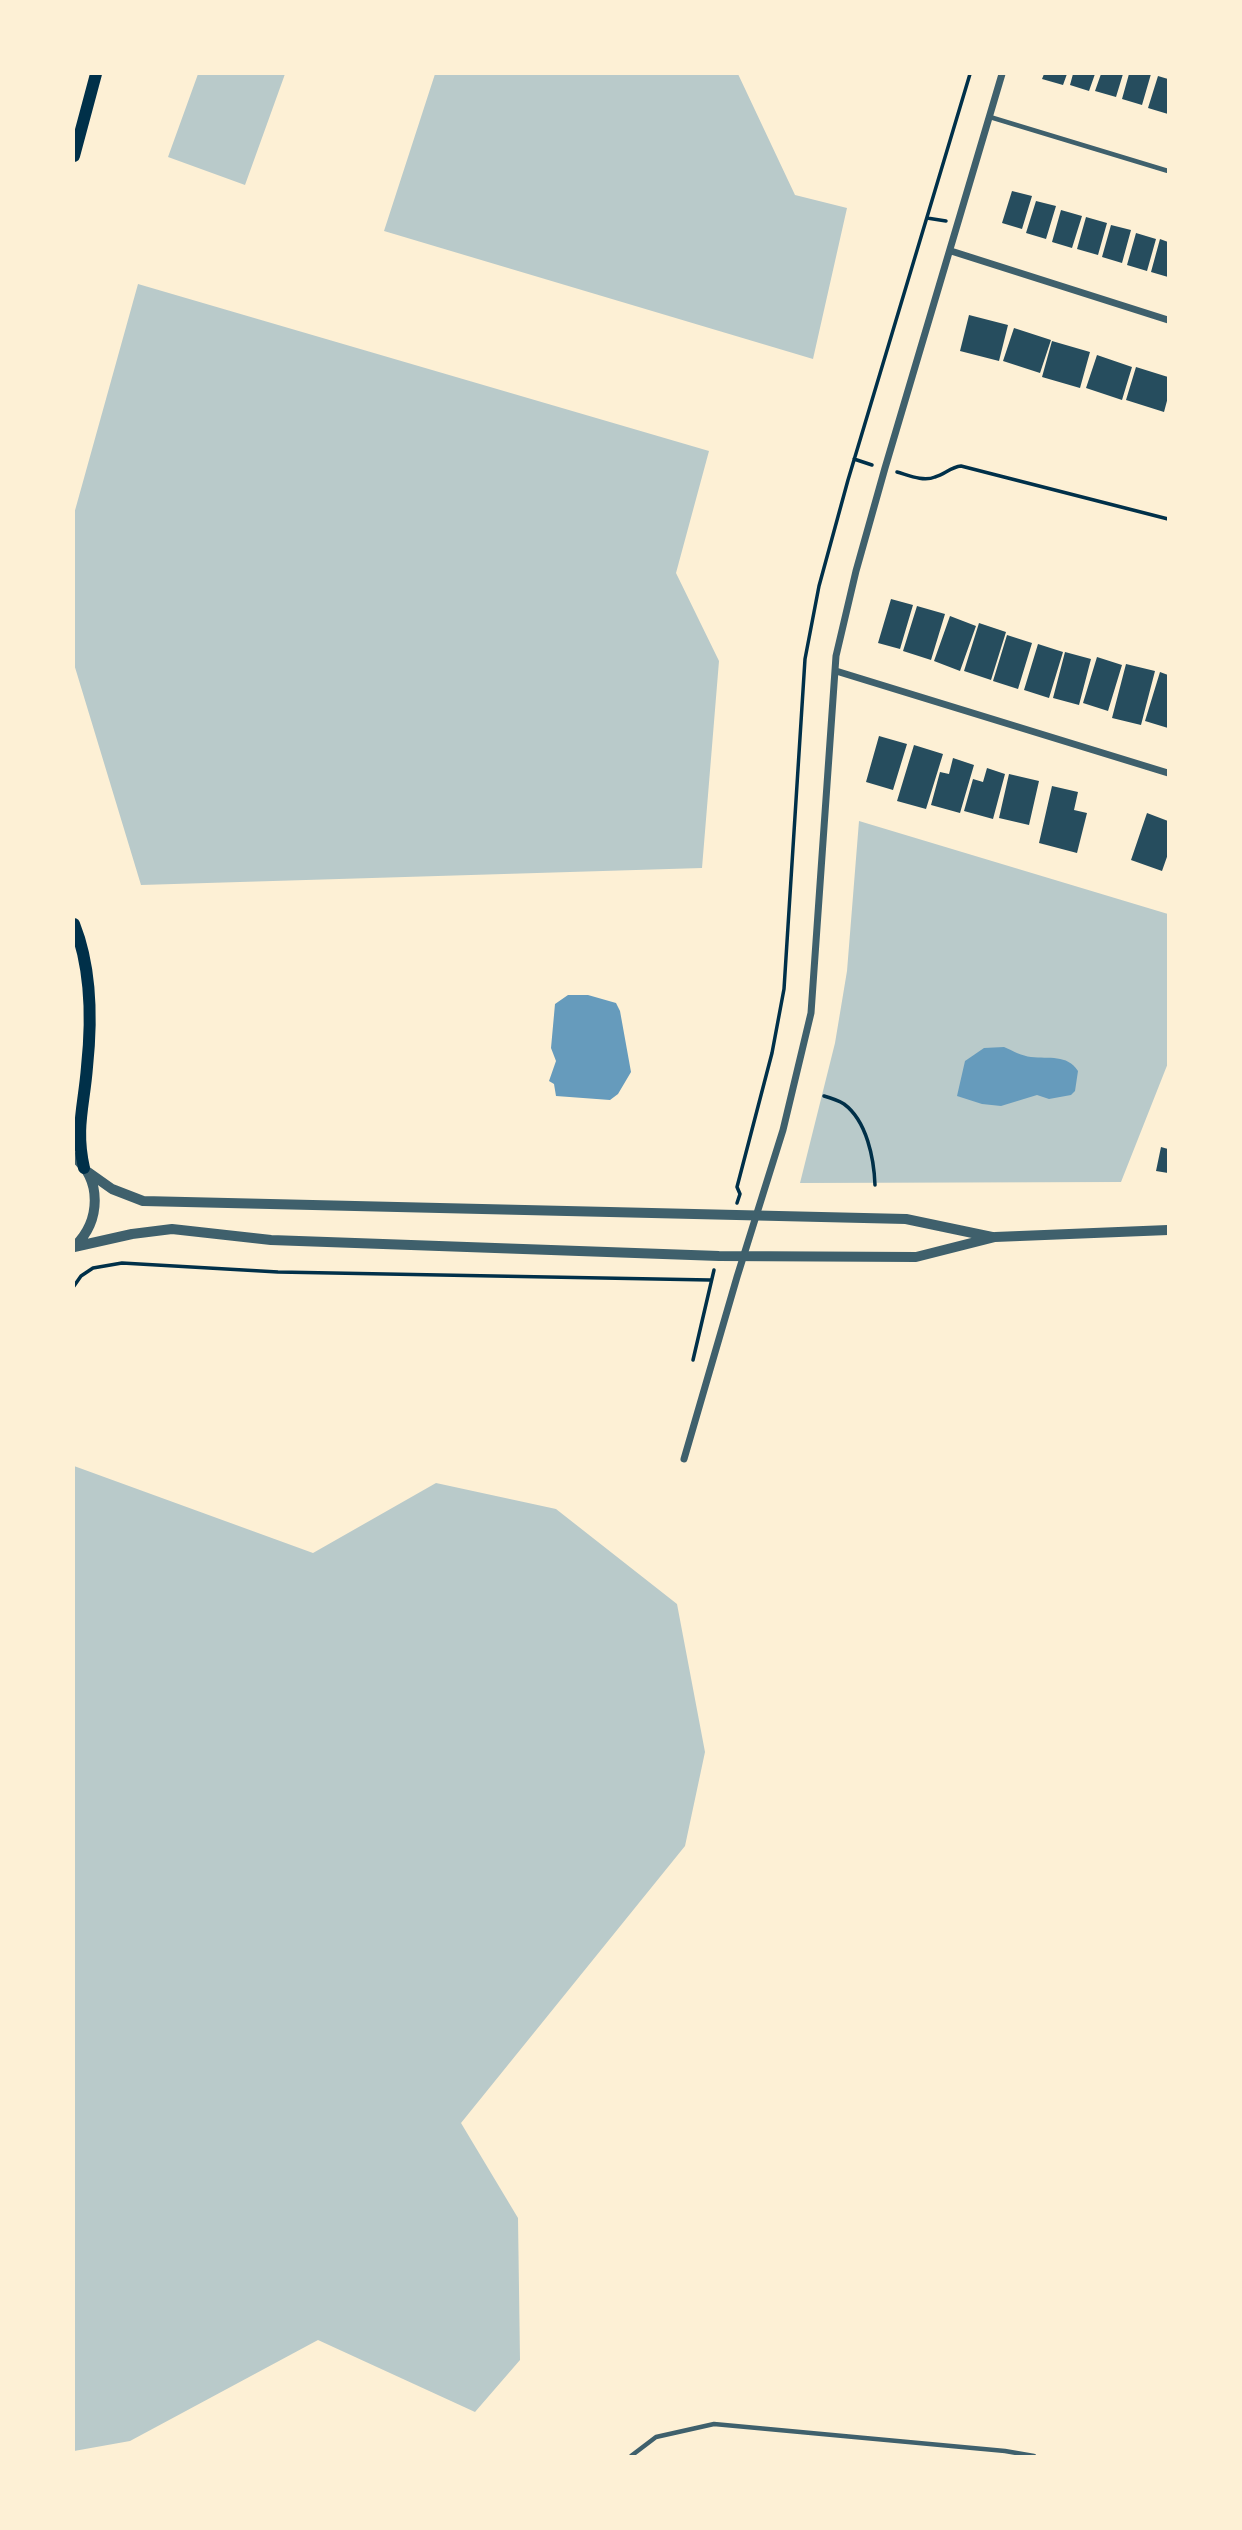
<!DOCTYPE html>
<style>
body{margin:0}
#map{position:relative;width:1242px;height:2530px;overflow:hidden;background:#fdf0d5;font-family:Karla,sans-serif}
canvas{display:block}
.frame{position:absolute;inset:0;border:75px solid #fdf0d5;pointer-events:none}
</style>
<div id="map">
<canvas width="1242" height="2530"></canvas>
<div class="frame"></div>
</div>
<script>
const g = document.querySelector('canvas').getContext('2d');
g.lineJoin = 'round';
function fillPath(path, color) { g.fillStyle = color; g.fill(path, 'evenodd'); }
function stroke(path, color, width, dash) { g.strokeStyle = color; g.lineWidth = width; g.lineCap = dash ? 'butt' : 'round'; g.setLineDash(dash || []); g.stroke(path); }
fillPath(new Path2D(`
 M198,74H285L245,185L168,157Z
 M435,74H738L795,195L847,208L813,359L384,231Z
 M138,284L709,451L676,573L719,661L702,868L141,885L74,664V514Z
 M859,821L1168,914V1063L1121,1182L800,1183L835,1043L847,971Z
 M74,1466L313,1553L436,1483L556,1509L677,1604L705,1752L685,1846L461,2123L518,2218L520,2360L475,2412L318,2340L130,2441L74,2451Z`), '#b9caca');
fillPath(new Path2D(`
 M568,995H588L616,1003L620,1011L631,1072L618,1094L610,1100L556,1096L554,1084L549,1081L556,1061L551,1048L555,1004Z
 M1004,1047C1013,1051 1022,1056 1031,1057C1049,1059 1067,1054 1078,1071L1075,1091L1071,1095L1049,1099L1037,1095L1001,1106L982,1104L957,1096L965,1061L984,1048Z`), '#669bbc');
fillPath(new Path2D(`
 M1044,74H1067L1063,85L1042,79Z
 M1073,74H1095L1089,91L1070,85Z
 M1101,74H1123L1116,97L1095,91Z
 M1129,74H1151L1142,105L1122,99Z
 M1158,76L1168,79V114L1148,108Z
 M1012,191L1032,196L1022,229L1002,223Z
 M1036,201L1056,206L1046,239L1026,233Z
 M1061,210L1082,216L1072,248L1052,242Z
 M1086,217L1107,223L1098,255L1077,249Z
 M1111,225L1131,230L1122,263L1102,257Z
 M1136,233L1156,239L1147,271L1127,265Z
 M1160,239L1168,242V277L1151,272Z
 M969,315L1008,325L999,361L960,351Z
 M1014,328L1051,340L1040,373L1003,361Z
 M1052,341L1090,352L1080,388L1042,377Z
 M1097,355L1132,367L1122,400L1086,388Z
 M1136,367L1168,377V397L1164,412L1126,400Z
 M891,599L913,605L900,649L878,643Z
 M917,606L945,614L931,660L903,651Z
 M950,616L976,626L960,671L934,661Z
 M979,623L1006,632L991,680L964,671Z
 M1007,635L1032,643L1018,689L993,681Z
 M1038,644L1063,652L1049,698L1024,690Z
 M1065,652L1091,659L1079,705L1053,698Z
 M1097,657L1122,665L1108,711L1083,703Z
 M1126,664L1155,671L1141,725L1112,718Z
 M1160,672L1168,675V728L1145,721Z
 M879,736L907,744L893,790L866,782Z
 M914,745L943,754L926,809L897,801Z
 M953,758L974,765L960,813L931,805L940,772L949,774Z
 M987,768L1005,774L993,819L964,811L973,779L983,782Z
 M1009,774L1039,781L1029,825L999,818Z
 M1052,786L1078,792L1074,810L1087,813L1077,853L1039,843Z
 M1147,813L1168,821V854L1162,871L1131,860Z
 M1161,1147L1168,1149V1173L1156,1171Z`), '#264d5e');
stroke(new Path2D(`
 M927,218L946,221
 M854,459L872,465
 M897,472C908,475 923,482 935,477C945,474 951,467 961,466L1168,519
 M824,1096C831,1098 838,1100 844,1104C867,1121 874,1159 875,1185
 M737,1203L740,1194L737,1187L772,1053L784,989L805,659L819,586L848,480L970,74
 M74,1286L81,1276L93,1268L122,1263L278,1272L710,1280
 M693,1360L714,1270`), '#003049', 3.5);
stroke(new Path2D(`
 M990,117L1168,171
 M631,2456L656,2437L714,2424L1005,2451L1034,2456`), '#3f606c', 4.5);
stroke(new Path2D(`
 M951,251L1168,320
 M836,671L1168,773
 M684,1459L737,1277L783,1130L811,1013L836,656L856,571L885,468L1002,74`), '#3f606c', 7);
stroke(new Path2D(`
 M74,1157C102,1180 101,1220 75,1246
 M88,1172L112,1189L143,1201L906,1219L992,1237
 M74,1247L132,1234L172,1229L271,1240L719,1256L916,1257L995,1237L1168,1230`), '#3f606c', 10);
stroke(new Path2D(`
 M74,156L96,74
 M74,924C92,969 92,1020 87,1067C84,1106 75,1128 84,1168`), '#003049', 12);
</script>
